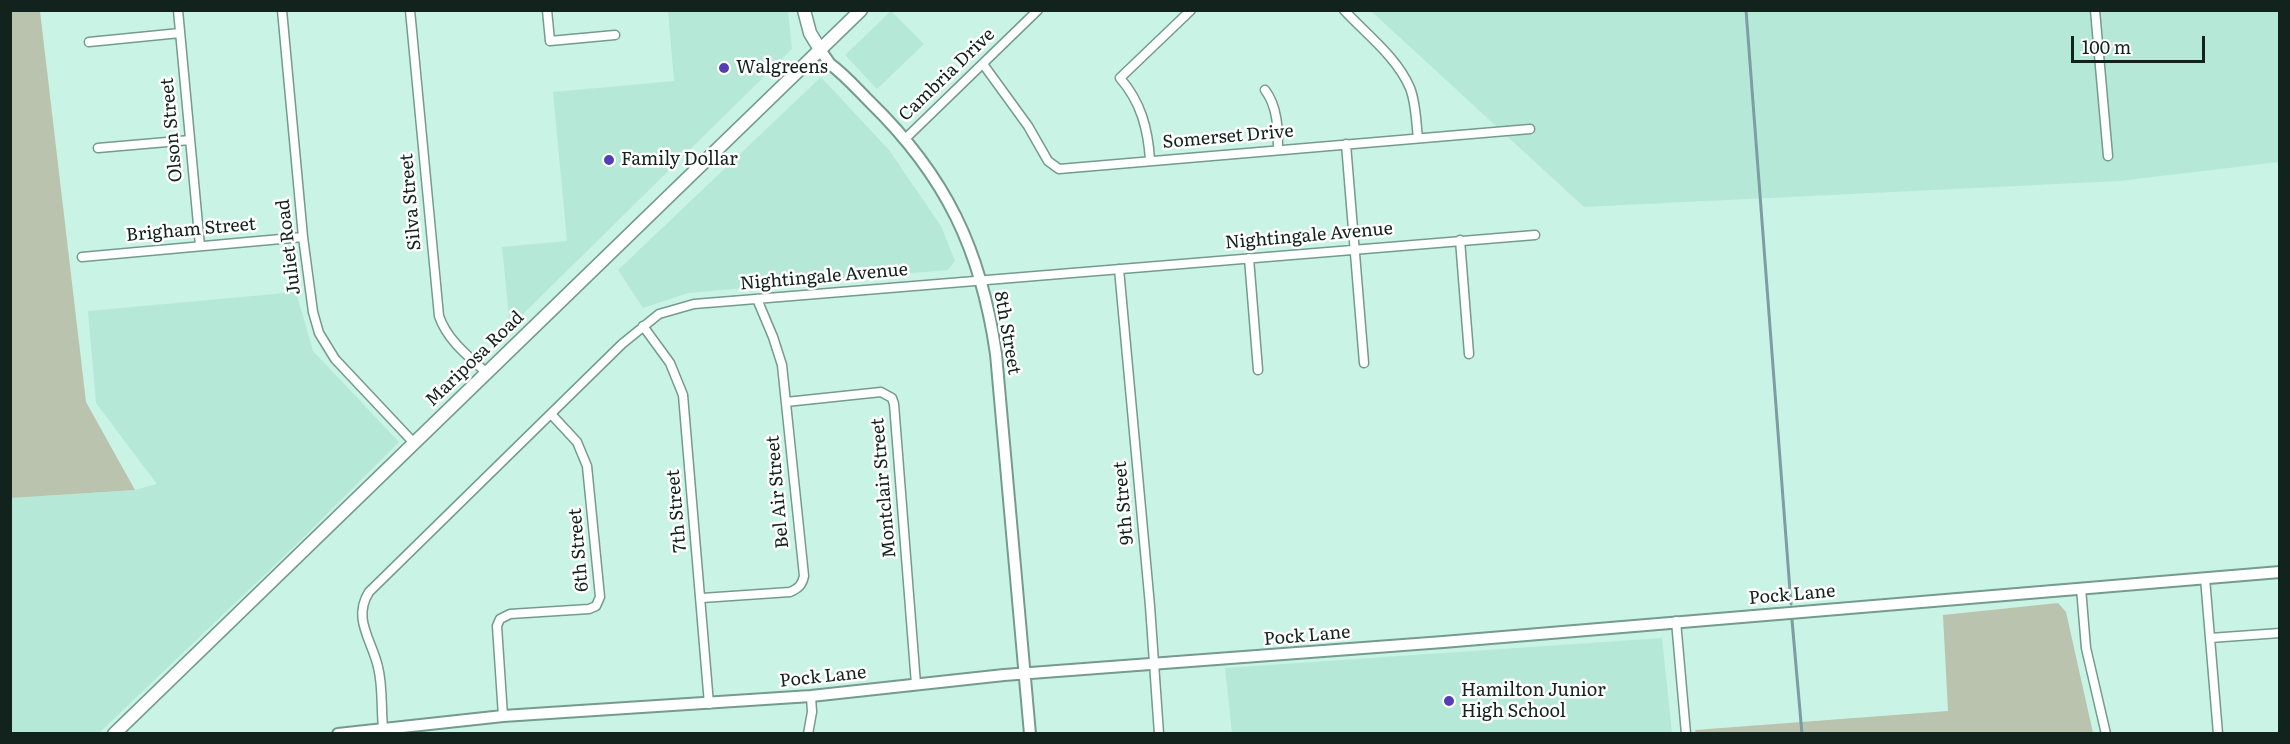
<!DOCTYPE html>
<style>
body{margin:0}
#map{position:relative;width:2290px;height:744px;overflow:hidden;background:#c9f3e5;font-family:Literata,serif}
canvas{display:block}
.frame{position:absolute;inset:0;border:12px solid #12221d;pointer-events:none}
.scale{position:absolute;left:2071px;top:36px;width:134px;height:27px;box-sizing:border-box;border:3px solid #12221d;border-top:0;padding-left:8px;font-size:18px;line-height:21px;white-space:nowrap;color:#12221d;-webkit-text-stroke:4px #fff;paint-order:stroke}
</style>
<div id="map">
<canvas width="2290" height="744"></canvas>
<div class="frame"></div>
<div class="scale">100 m</div>
</div>
<script>
const g = document.querySelector('canvas').getContext('2d');
g.lineJoin = 'round';
function fillPath(path, color) { g.fillStyle = color; g.fill(path, 'evenodd'); }
function stroke(path, color, width, dash) { g.strokeStyle = color; g.lineWidth = width; g.lineCap = dash ? 'butt' : 'round'; g.setLineDash(dash || []); g.stroke(path); }
function write(font, color, halo, rows, align = 'center') {
  g.font = font + ' Literata,serif'; g.lineWidth = 5; g.setLineDash([]); g.textBaseline = 'middle'; g.strokeStyle = halo; g.fillStyle = color; for (const [text, x, y, turn = 0] of rows) {
    g.save(); g.translate(x, y); g.rotate((+turn || 0) * Math.PI / 180); g.textAlign = isNaN(turn) ? turn : align; if (halo) g.strokeText(text, 0, 0); g.fillText(text, 0, 0); g.restore();
  }
}
fillPath(new Path2D(`
 M668,11H788L792,49L510,327L502,247L567,241L553,92L674,81Z
 M891,11L924,44L877,89L845,55Z
 M1371,11H2279V162L2119,181L1584,207Z
 M821,77L889,150L941,226L955,261L948,270L688,293L643,308L618,270Z
 M296,292L313,351L399,442L299,542L99,733L11,734V498L135,490L157,484L96,403L88,311Z
 M1662,638L1672,733H1232L1225,668Z`), '#b6e8d7');
fillPath(new Path2D(`
 M11,10L40,11L86,402L135,490L11,498Z
 M2058,603L2066,612L2093,733H1696L1695,730L1948,711L1943,615Z`), '#b9c3ae');
stroke(new Path2D(`
 M1746,10L1791,604
 M1792,620L1802,734`), '#7d9ca3', 3);
const minor = new Path2D(`
 M178,10L200,246
 M282,10L303,237L313,312L319,333L335,359L414,443
 M410,10L439,316C447,340 469,357 487,373
 M547,10L550,41L615,35
 M1344,10C1366,34 1397,57 1410,88C1416,103 1416,122 1418,138
 M2095,10L2108,156
 M89,42L180,33
 M983,64L1028,126L1048,161L1059,169L1530,129
 M1265,90C1278,107 1278,130 1278,150
 M905,139L1038,10
 M1346,144L1364,363
 M98,148L190,140
 M1150,160C1148,129 1141,102 1120,78L1191,10
 M1460,240L1469,354
 M82,257L303,237
 M1249,258L1258,370
 M1119,269L1150,606L1159,734
 M643,326L670,363L683,395L709,704
 M786,402L881,392L892,398L894,404L916,684
 M2205,578L2218,734
 M2081,588L2086,648L2106,734
 M702,598L790,592C799,588 802,585 804,576L782,365L773,337L757,299
 M1676,621L1686,734
 M2210,638L2280,633
 M503,716L497,626L500,619L510,614L589,609L596,606L600,597L587,466L577,442L551,414
 M383,728C381,708 383,687 378,667C372,640 352,619 369,592L622,344L659,314L694,304L719,302L1535,235
 M808,734L812,712L811,696`);
const tertiary = new Path2D(`
 M821,51L830,64C845,75 857,89 870,102C946,176 981,250 996,354L1030,734
 M338,734L503,716L811,696L1004,675L1443,642L2280,572`);
const secondary = new Path2D(`
 M804,10L810,33L821,51`);
const primary = new Path2D(`
 M114,734L861,10`);
stroke(minor, '#749b8e', 11);
stroke(tertiary, '#749b8e', 14);
stroke(secondary, '#749b8e', 15);
stroke(primary, '#749b8e', 15);
stroke(minor, '#fff', 8);
stroke(tertiary, '#fff', 10);
stroke(secondary, '#fff', 12);
stroke(primary, '#fff', 12);
for (const [x, y, r, color] of [
 [724,68,6,"#543eb6"],
 [609,160,6,"#543eb6"],
 [1449,701,6,"#543eb6"]
]) { const dot = new Path2D(); dot.arc(x, y, r, 0, 2 * Math.PI); g.fillStyle = color; g.fill(dot); stroke(dot, '#fff', 2); }
write('18px', '#12221d', '#fff', [
 ["Walgreens",736,68],
 ["Family Dollar",621,160],
 ["Hamilton Junior",1461,691],
 ["High School",1461,712]
], 'left');
write('18px', '#12221d', '#fff', [
 ["Cambria Drive",947,75,-44],
 ["Olson Street",172,130,-95],
 ["Somerset Drive",1228,137,-5],
 ["Silva Street",411,202,-95],
 ["Brigham Street",191,230,-5],
 ["Nightingale Avenue",1309,236,-5],
 ["Juliet Road",289,247,-97],
 ["Nightingale Avenue",824,277,-5],
 ["8th Street",1007,333,80],
 ["Mariposa Road",475,359,-44],
 ["Montclair Street",884,488,-95],
 ["Bel Air Street",778,492,-95],
 ["9th Street",1124,503,-95],
 ["7th Street",677,511,-95],
 ["6th Street",579,550,-95],
 ["Pock Lane",1792,595,-5],
 ["Pock Lane",1307,636,-5],
 ["Pock Lane",823,677,-6]
]);
</script>
